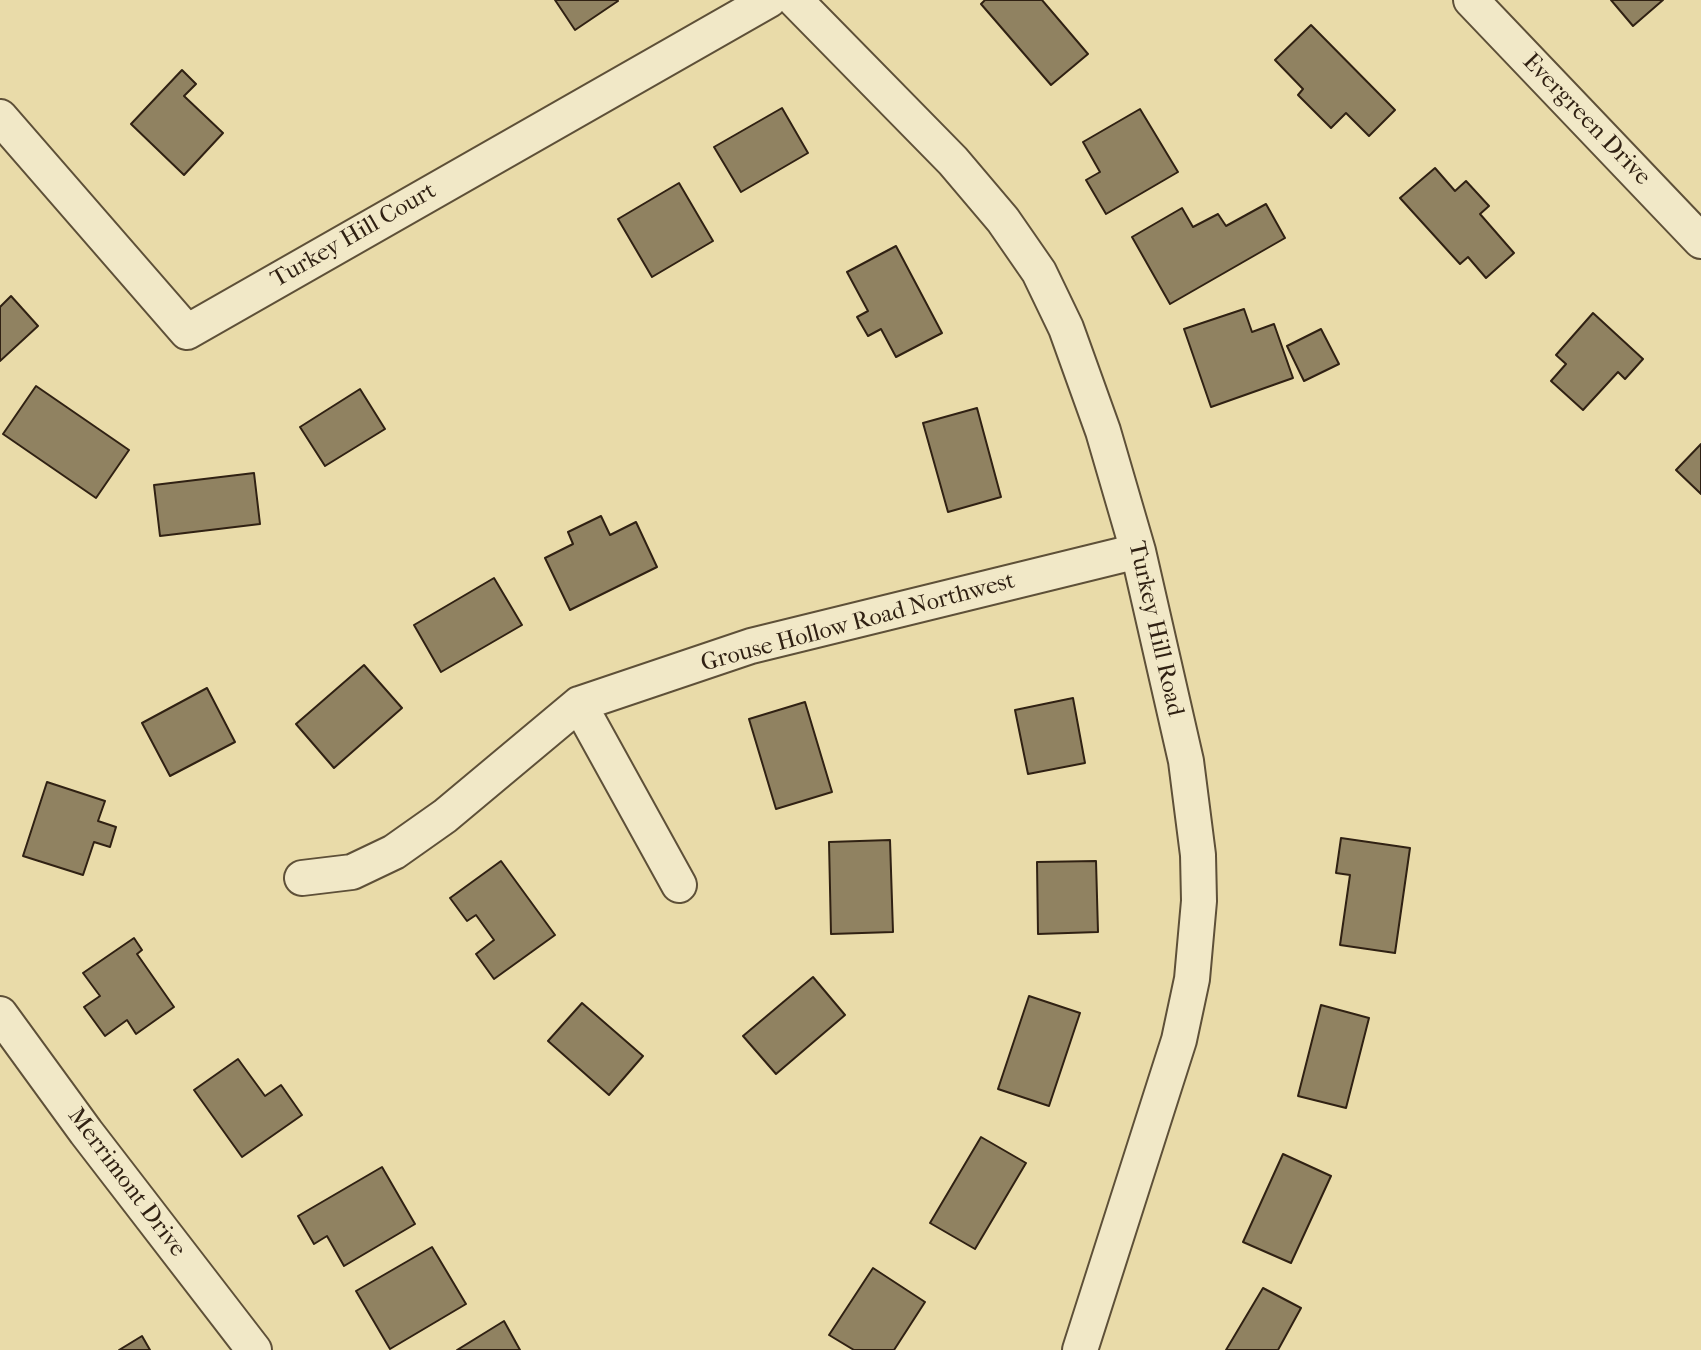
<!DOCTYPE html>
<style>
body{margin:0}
canvas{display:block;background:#e9dba9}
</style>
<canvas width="1701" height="1350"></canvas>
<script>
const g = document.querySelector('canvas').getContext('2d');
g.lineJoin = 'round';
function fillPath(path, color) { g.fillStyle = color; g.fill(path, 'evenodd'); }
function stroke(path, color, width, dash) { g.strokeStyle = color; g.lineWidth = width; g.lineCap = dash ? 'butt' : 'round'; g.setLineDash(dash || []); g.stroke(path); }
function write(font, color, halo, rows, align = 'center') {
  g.font = font + ' "IM FELL French Canon",serif'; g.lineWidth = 6; g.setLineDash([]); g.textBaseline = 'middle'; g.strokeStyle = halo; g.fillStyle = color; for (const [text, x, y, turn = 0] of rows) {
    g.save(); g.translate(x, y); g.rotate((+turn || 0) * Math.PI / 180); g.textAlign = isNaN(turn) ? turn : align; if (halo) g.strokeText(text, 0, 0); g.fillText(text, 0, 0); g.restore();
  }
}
const building = new Path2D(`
 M555,0H617L618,1L575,30Z
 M985,0H1042L1088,54L1051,85L981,4Z
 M1611,0H1663L1633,26Z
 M1311,25L1395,110L1369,136L1346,113L1331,128L1298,95L1303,89L1275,60Z
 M182,70L196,84L184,96L223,133L184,175L131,124Z
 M782,108L808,153L741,192L714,147Z
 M1140,109L1178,172L1106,214L1086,180L1100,172L1083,142Z
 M1435,168L1455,191L1466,181L1489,206L1480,214L1514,253L1486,278L1468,257L1460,264L1400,198Z
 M679,183L713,241L652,277L618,219Z
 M1266,204L1285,238L1170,304L1132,237L1182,208L1193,227L1218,214L1226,226Z
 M896,246L942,333L896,357L881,329L868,336L857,317L868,311L847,272Z
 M11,296L38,326L0,361V307Z
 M1244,309L1252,332L1274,324L1293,378L1211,407L1184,329Z
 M1593,313L1643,359L1625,379L1618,372L1583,410L1551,381L1566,364L1556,355Z
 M1321,329L1339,364L1304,381L1287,346Z
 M36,386L129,450L96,498L3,434Z
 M360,389L385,429L325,466L300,427Z
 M977,408L1001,497L948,512L923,423Z
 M1701,444V494L1676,470Z
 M254,473L260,524L160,536L154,485Z
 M601,516L610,535L636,522L657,567L570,610L545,558L573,544L568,532Z
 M494,578L522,625L441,672L414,625Z
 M364,665L402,708L334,768L296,724Z
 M207,688L235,742L170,776L142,723Z
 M1073,698L1085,763L1028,774L1015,710Z
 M805,702L832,792L776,809L749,719Z
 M47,782L105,801L98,821L116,827L110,847L94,842L83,875L23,856Z
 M1341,838L1410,848L1395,953L1340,945L1350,875L1336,873Z
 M890,840L893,932L831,934L829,842Z
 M501,861L555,935L494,979L476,954L494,940L476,915L467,921L450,898Z
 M1096,861L1098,932L1038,934L1037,862Z
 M134,938L142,950L137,954L174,1007L136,1034L127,1020L105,1036L84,1007L100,996L83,973Z
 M813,977L845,1015L776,1074L743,1036Z
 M1029,996L1080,1013L1049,1106L998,1089Z
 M582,1003L643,1056L609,1095L548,1041Z
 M1321,1005L1369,1018L1346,1108L1298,1096Z
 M238,1059L265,1096L281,1085L302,1115L242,1157L194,1090Z
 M981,1137L1026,1163L975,1249L930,1223Z
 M1283,1154L1331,1176L1291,1263L1243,1242Z
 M382,1167L415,1224L344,1266L327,1236L314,1244L298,1216Z
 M432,1247L466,1304L390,1349L356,1291Z
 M873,1268L925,1302L894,1350H854L829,1335Z
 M1263,1288L1301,1308L1278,1350H1226Z
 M504,1321L520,1350H457Z
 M142,1336L150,1350H119Z`);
fillPath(building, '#908261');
stroke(building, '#302113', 2);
const street = new Path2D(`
 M795,0L953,161L1003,220L1039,272L1066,328L1103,431L1138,551L1186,761L1198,855L1199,901L1192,979L1179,1040L1080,1350
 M1471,0L1701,241
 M0,117L187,332L769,0
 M579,704L679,885
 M302,878L352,872L394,852L445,816L579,704L751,646L1138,551
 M0,1014L86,1132L254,1350`);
stroke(street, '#5e5038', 38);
stroke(street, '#f1e8c7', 34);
write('24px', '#302113', '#f1e8c7', [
 ["Evergreen Drive",1586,120,46],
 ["Turkey Hill Court",354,236,-30],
 ["Grouse Hollow Road Northwest",858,623,-15],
 ["Turkey Hill Road",1155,629,77],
 ["Merrimont Drive",126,1183,53]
]);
</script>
